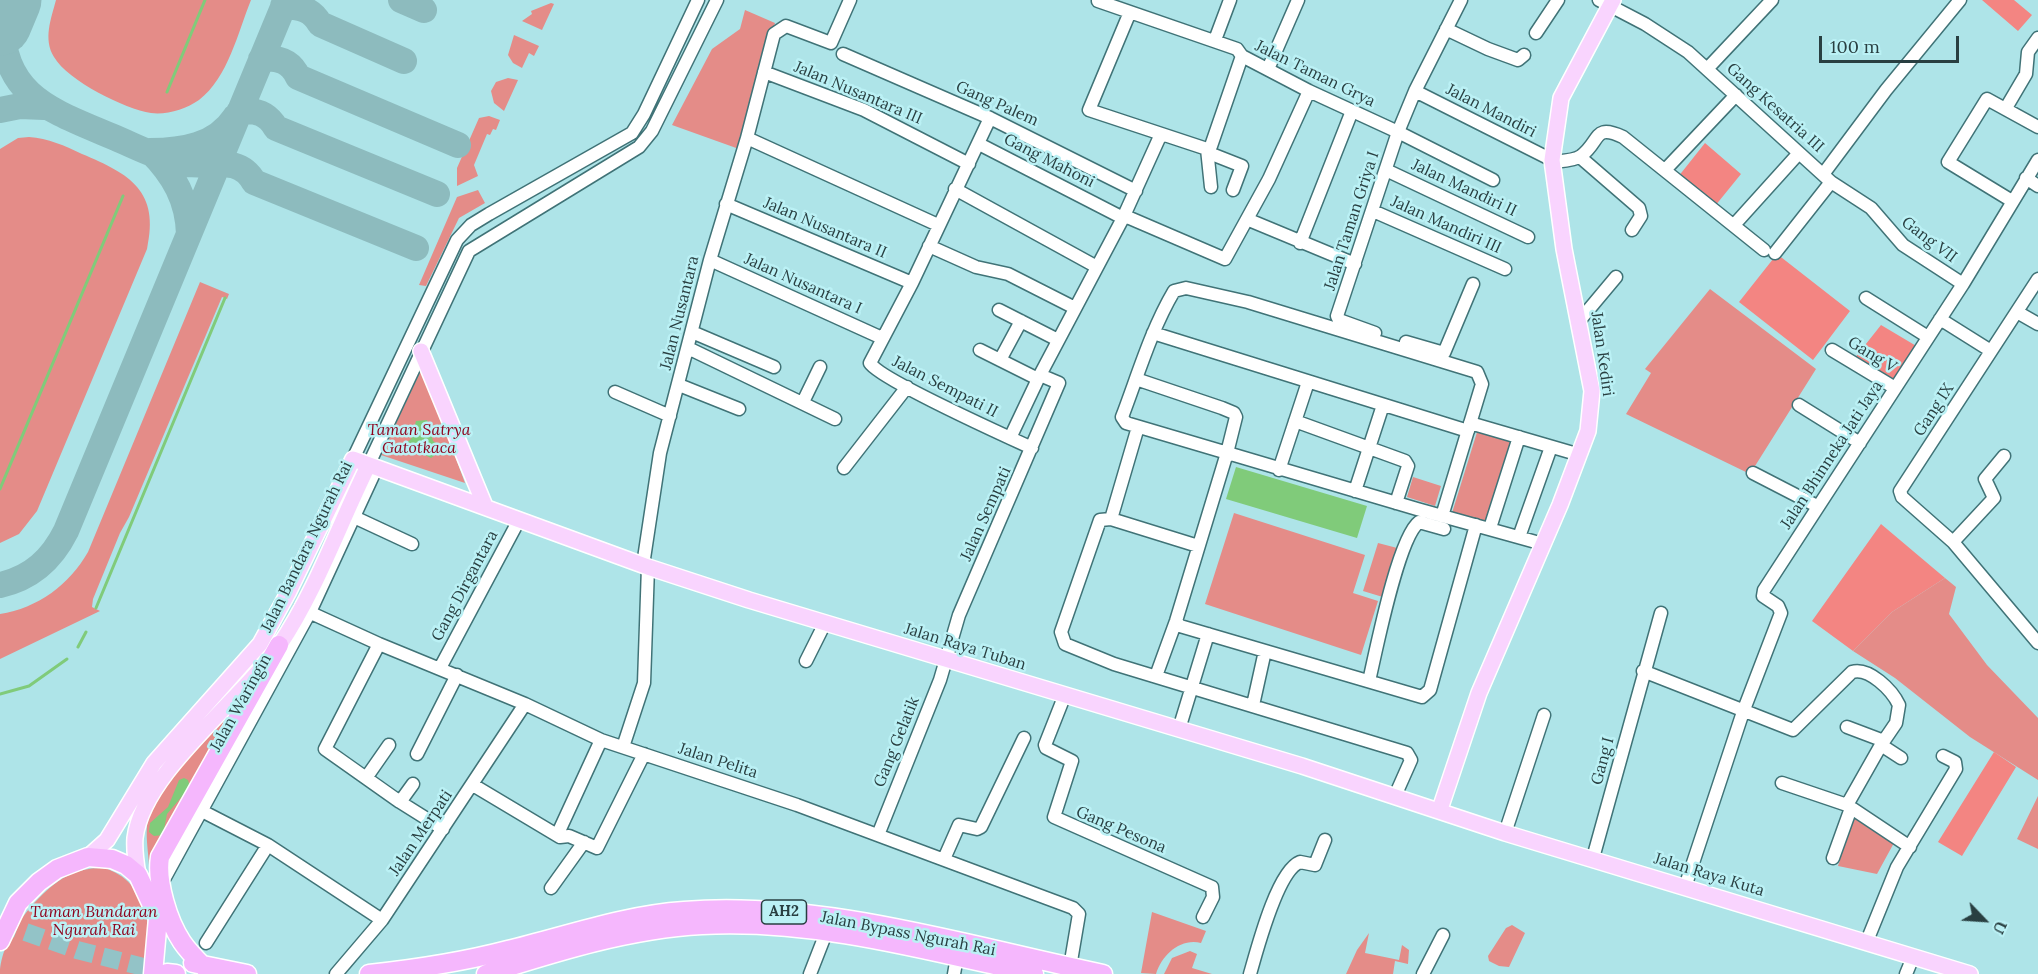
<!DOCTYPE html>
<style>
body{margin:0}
#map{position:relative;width:2038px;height:974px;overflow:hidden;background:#aee4e8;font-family:Lora,serif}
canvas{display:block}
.north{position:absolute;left:1954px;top:890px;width:60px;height:60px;-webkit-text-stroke:4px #bbf1f5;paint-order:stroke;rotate:115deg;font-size:16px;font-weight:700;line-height:24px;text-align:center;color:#293f41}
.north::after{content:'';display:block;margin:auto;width:21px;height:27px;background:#293f41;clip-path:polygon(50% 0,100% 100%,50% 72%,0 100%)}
.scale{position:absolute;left:1819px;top:36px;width:140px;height:27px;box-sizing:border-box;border:3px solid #293f41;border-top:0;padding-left:8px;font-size:18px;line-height:21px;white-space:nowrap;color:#293f41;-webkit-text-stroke:4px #bbf1f5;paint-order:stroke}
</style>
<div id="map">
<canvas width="2038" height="974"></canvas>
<div class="north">U</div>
<div class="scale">100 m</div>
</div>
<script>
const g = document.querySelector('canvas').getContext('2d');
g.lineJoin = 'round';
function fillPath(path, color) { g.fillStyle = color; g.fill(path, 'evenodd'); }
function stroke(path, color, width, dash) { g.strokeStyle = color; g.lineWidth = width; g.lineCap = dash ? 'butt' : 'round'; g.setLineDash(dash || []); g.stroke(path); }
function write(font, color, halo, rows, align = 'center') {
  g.font = font + ' Lora,serif'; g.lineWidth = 5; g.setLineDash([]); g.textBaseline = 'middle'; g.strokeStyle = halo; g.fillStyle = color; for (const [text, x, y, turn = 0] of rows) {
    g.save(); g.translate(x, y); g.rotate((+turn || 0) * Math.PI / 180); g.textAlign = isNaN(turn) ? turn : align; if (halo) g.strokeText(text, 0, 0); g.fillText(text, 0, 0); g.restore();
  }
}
fillPath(new Path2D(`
 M56,0H251C238,32 228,78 199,100C186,109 167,115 151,113C125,109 68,81 54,57C43,39 51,19 56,0Z
 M551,3L554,4L542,30L522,21L532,14L531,11Z
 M745,10L775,23L739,149L672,125L712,49L740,29Z
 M514,35L539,46L534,56L529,53L522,68L513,63L508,55Z
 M508,78L518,80L504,111L494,103L491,91L496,82Z
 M489,116L500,120L496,130L493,129L490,135L487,134L474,165L478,176L457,186V168L479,118Z
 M29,137C48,138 65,146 82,154C130,174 160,191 147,249L37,511L19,534L0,543V149L18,138Z
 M478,190L485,203L459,218L426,286L419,285L457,197Z
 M200,282L229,294L227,299L222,297L129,517L120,533L93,599L92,607L100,611L0,659V614C38,608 69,585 88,552Z
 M1710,289L1816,369L1750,474L1626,414L1651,373L1645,369Z
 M421,370L424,372L465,483L381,455Z
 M1478,429L1515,441L1489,524L1452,513Z
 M1413,477L1441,486L1435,506L1407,497Z
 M1234,513L1365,555L1353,593L1378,601L1361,655L1205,604Z
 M1378,543L1401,549L1386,598L1363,591Z
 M1945,578L1956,587L1949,614L1987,665L2038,718V780L1970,737L1895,678L1853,651L1892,612Z
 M255,685L149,865C148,850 145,834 148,819C159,778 225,717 255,685Z
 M2038,796V849L2017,839Z
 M1854,815L1895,841L1877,874L1838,866Z
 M104,868C149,881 155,934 144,974H0C0,938 40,888 71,874C82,869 93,868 104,868Z
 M1152,912L1206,931L1201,943C1180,938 1162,955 1156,974L1141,973Z
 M1512,925L1525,933L1509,967L1499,966L1489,961L1488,956L1506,928Z
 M1369,933L1365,953L1399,960L1402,945L1409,950L1408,964L1395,961L1393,974H1346L1357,950Z
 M1190,951L1197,954L1192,968L1212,974H1164L1172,958Z`), '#e48c88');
fillPath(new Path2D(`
 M1982,0H2014L2032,15L2018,31Z
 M1705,143L1741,174L1715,206L1678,177Z
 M1777,254L1850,311L1813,360L1739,302Z
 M1881,325L1918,347L1894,385L1854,359Z
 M1881,524L1945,578L1892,612L1853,651L1812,621Z
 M1994,752L2016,767L1962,856L1938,842Z`), '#f38582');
fillPath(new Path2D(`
 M427,420L433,441L436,443L439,452L431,458L415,450L407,449L405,444L411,439L416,421Z
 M1236,467L1367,506L1357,538L1226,499Z
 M184,778L188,780L190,787L167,814L163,835L154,836L149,832L150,823L168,807L179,780Z`), '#80cb7a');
stroke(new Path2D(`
 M167,92L205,0
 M0,489L123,196
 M96,608L225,298
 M78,647L86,632
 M0,694L29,686L67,659`), '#80cb7a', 3);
stroke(new Path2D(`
 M401,0L424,10
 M283,6C300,7 312,9 320,24L404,61
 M2,19C2,96 50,110 111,136C133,145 157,158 180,163C208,169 238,153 254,182L416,248
 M261,59C278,57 291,61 298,77L458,145
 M0,110L20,106L44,107
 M239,112C256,109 268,114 276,128L437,194
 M189,234C188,200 174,175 150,151C182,151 216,146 235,117
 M0,585C32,578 52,559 66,531L286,0`), '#8dbbbe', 26);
stroke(new Path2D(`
 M0,24L10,0`), '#8dbbbe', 63);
stroke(new Path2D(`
 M0,923L77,950L167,973`), '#93c3c7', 18, [18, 9]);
const minor = new Path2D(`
 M1599,0L1645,24L1688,52L1831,182L1871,208L1903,245L1963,284
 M1098,1L1237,49L1242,56L1309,91L1398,132L1493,180
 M1130,12L1089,110L1207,149
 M1446,29L1488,49L1518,60L1524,55
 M1536,33L1558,0
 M1215,40L1230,0
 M843,54L990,118L1136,191
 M1268,69L1298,0
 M1707,69L1772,0
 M764,72L864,110L969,164
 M1415,91L1552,160
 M2006,108L2026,74L2028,52L2038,38
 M990,118L912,283L870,363C879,379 1008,437 1032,448
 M747,138L938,225
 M979,144L1123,218
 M1207,149L1211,146L1242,56
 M1207,149L1211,187
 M1209,153L1242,166L1233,190
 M1580,157L1639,208L1641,216L1632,230
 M1552,162C1560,161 1574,161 1581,156C1601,141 1593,123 1623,137L1764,250
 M1386,170L1528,237
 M1665,170L1736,95
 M1824,173L1886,90L1960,0
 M2026,178L2038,186
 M955,189L1097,267
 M2012,201L1948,162L1987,99L2038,127
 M726,204L912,283
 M1373,211L1505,269
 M1125,216L1225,259L1269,179L1309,91
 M1249,220L1355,264
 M1734,225L1799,153
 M1300,243L1352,111
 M929,246L976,267L1008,274L1075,308
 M1775,253L1831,182
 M710,260L882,338
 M2038,279L1900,491L1902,497L1953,542L2038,643
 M1866,298L1928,337
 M999,310L1058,340
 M2017,312L2038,324
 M1940,319L1991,351
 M1580,320L1616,277
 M692,332L774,367
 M1153,333L1468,431
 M1375,333L1339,320L1337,316L1398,132L1415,91L1461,0
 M1406,342L1444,353L1473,284
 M688,348L835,419
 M1832,350L1895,388
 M1000,360L1021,321
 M1040,375L1123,218L1161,134
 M1136,379L1222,408L1234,413L1236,417L1227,453L1176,621L1156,676
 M679,385L739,409
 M615,392L670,416
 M803,402L820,367
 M1799,405L1860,443
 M1295,421L1405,461L1408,466L1396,503
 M1470,423L1580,455
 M1010,438L1038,379
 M353,459L457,240L471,225L489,214L632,133L644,114L698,0
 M368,466L469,251L639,147L652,131L717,0
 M844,468L907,387
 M1279,470L1308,382
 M1753,473L1817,506
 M1355,491L1383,405
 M1442,516L1482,384L1477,372L1248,302L1186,288L1174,291C1151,330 1138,375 1122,417L1126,423L1417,509L1543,544
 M354,517L412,544
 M1111,519L1138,427
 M1490,528L1519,437
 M1519,537L1551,447
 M1953,542L1994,498L1985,479L2004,456
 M1198,546L1111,519L1100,520L1061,632L1065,644L1114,664L1407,753L1411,760L1395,796
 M643,565L660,453L710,260L747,138L774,34L786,26L831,43L850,0
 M300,608L379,644L525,704L601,740L797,805L1073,908L1079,914L1070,967
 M1176,621L1180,626L1422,697L1430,690L1476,525
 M379,644L325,749L400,802L443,829
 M806,661L825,623
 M440,668L519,520
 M1643,671L1793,730L1852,672C1869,667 1892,690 1899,705L1896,723L1881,745L1901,758
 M1369,681C1376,651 1398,538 1419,522L1444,529
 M1064,697L1045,745L1046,748L1072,761L1054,817L1212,887L1213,897L1203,917
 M1253,705L1265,651
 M1847,727L1884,741
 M1179,729L1208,634
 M623,747L644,683L648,567
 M417,754L457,675
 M366,778L389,745
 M1782,783L1847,805L1910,847
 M473,785L560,837L569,836L597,848L644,754
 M400,802L413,784
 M1847,805L1881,745
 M200,810L268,845L382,920
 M560,829L601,740
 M1505,833L1544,715
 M878,835L940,680L959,615L1059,383L1040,375L1038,379L980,350
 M1593,858L1661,613
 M1833,858L1851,808
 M944,859L959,825L977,829L981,827L1024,738
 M163,881L310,612L376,469
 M1685,887L1743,712L1781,613L1778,606L1763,596L1764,590L1963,284L2038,160
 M551,888L584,842
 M1867,941L1897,867L1956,769L1955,762L1943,756
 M206,943L268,845
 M336,974L382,920L525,704
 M810,974L826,933
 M954,974L957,957
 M1250,974C1257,950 1277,871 1300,862L1315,865L1325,840
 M1423,974L1443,935
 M1906,974L1913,957`);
const major = new Path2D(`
 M421,351L485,506
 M1440,809L1479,693L1560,505L1588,431L1592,391L1564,249L1552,160L1561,98L1613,0
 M88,857L107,840L154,763L260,644L288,593L353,459L648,567L749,600L1302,766L1505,833L1970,974
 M138,875C136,863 134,850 135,838C143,772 241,701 279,646C316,591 339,525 368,466`);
const highway = new Path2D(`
 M0,941L18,903L39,882L57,869L88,857L112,859L126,865L138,875L158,918L153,974
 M193,963L247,974
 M204,967C196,959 188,951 182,942C168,921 156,882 160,857L279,645
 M167,973L176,974
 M369,974C416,969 462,962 508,950C566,936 624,915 684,911C822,900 968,946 1103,974
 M486,974C556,952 628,929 702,925C814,919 926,950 1034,974`);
stroke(minor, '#407377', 15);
stroke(major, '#fff', 18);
stroke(highway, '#fff', 21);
stroke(minor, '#fff', 12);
stroke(major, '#f9d4fe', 15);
stroke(highway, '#f5b7fd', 18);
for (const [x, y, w] of [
 [784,912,45]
]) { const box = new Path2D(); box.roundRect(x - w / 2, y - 12, w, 24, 4.5); g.fillStyle = '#bbf1f5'; g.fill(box); stroke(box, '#293f41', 1.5); }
write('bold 15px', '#293f41', null, [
 ["AH2",784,912]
]);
write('16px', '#293f41', '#bbf1f5', [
 ["Jalan Taman Grya",1315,74,26],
 ["Jalan Nusantara III",858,93,23],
 ["Gang Palem",997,104,24],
 ["Gang Kesatria III",1775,108,42],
 ["Jalan Mandiri",1491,111,27],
 ["Gang Mahoni",1049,161,27],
 ["Jalan Mandiri II",1464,188,25],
 ["Jalan Taman Griya I",1352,221,-72],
 ["Jalan Mandiri III",1446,225,24],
 ["Jalan Nusantara II",825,228,23],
 ["Gang VII",1929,240,37],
 ["Jalan Nusantara I",803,284,24],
 ["Jalan Nusantara",680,313,-76],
 ["Jalan Kediri",1602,354,82],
 ["Gang V",1872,355,31],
 ["Jalan Sempati II",945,387,27],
 ["Gang IX",1934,410,-57],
 ["Jalan Bhinneka Jati Jaya",1832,455,-57],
 ["Jalan Sempati",986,514,-66],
 ["Jalan Bandara Ngurah Rai",307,547,-64],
 ["Gang Dirgantara",465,586,-62],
 ["Jalan Raya Tuban",965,647,17],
 ["Jalan Waringin",241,703,-61],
 ["Gang Gelatik",897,742,-68],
 ["Jalan Pelita",718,761,18],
 ["Gang I",1603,761,-75],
 ["Gang Pesona",1121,830,23],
 ["Jalan Merpati",421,833,-56],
 ["Jalan Raya Kuta",1709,875,17],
 ["Jalan Bypass Ngurah Rai",908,934,11]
]);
write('italic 16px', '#8f011b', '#bbf1f5', [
 ["Taman Satrya",419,430],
 ["Gatotkaca",419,448],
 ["Taman Bundaran",94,912],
 ["Ngurah Rai",94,930]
]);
</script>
